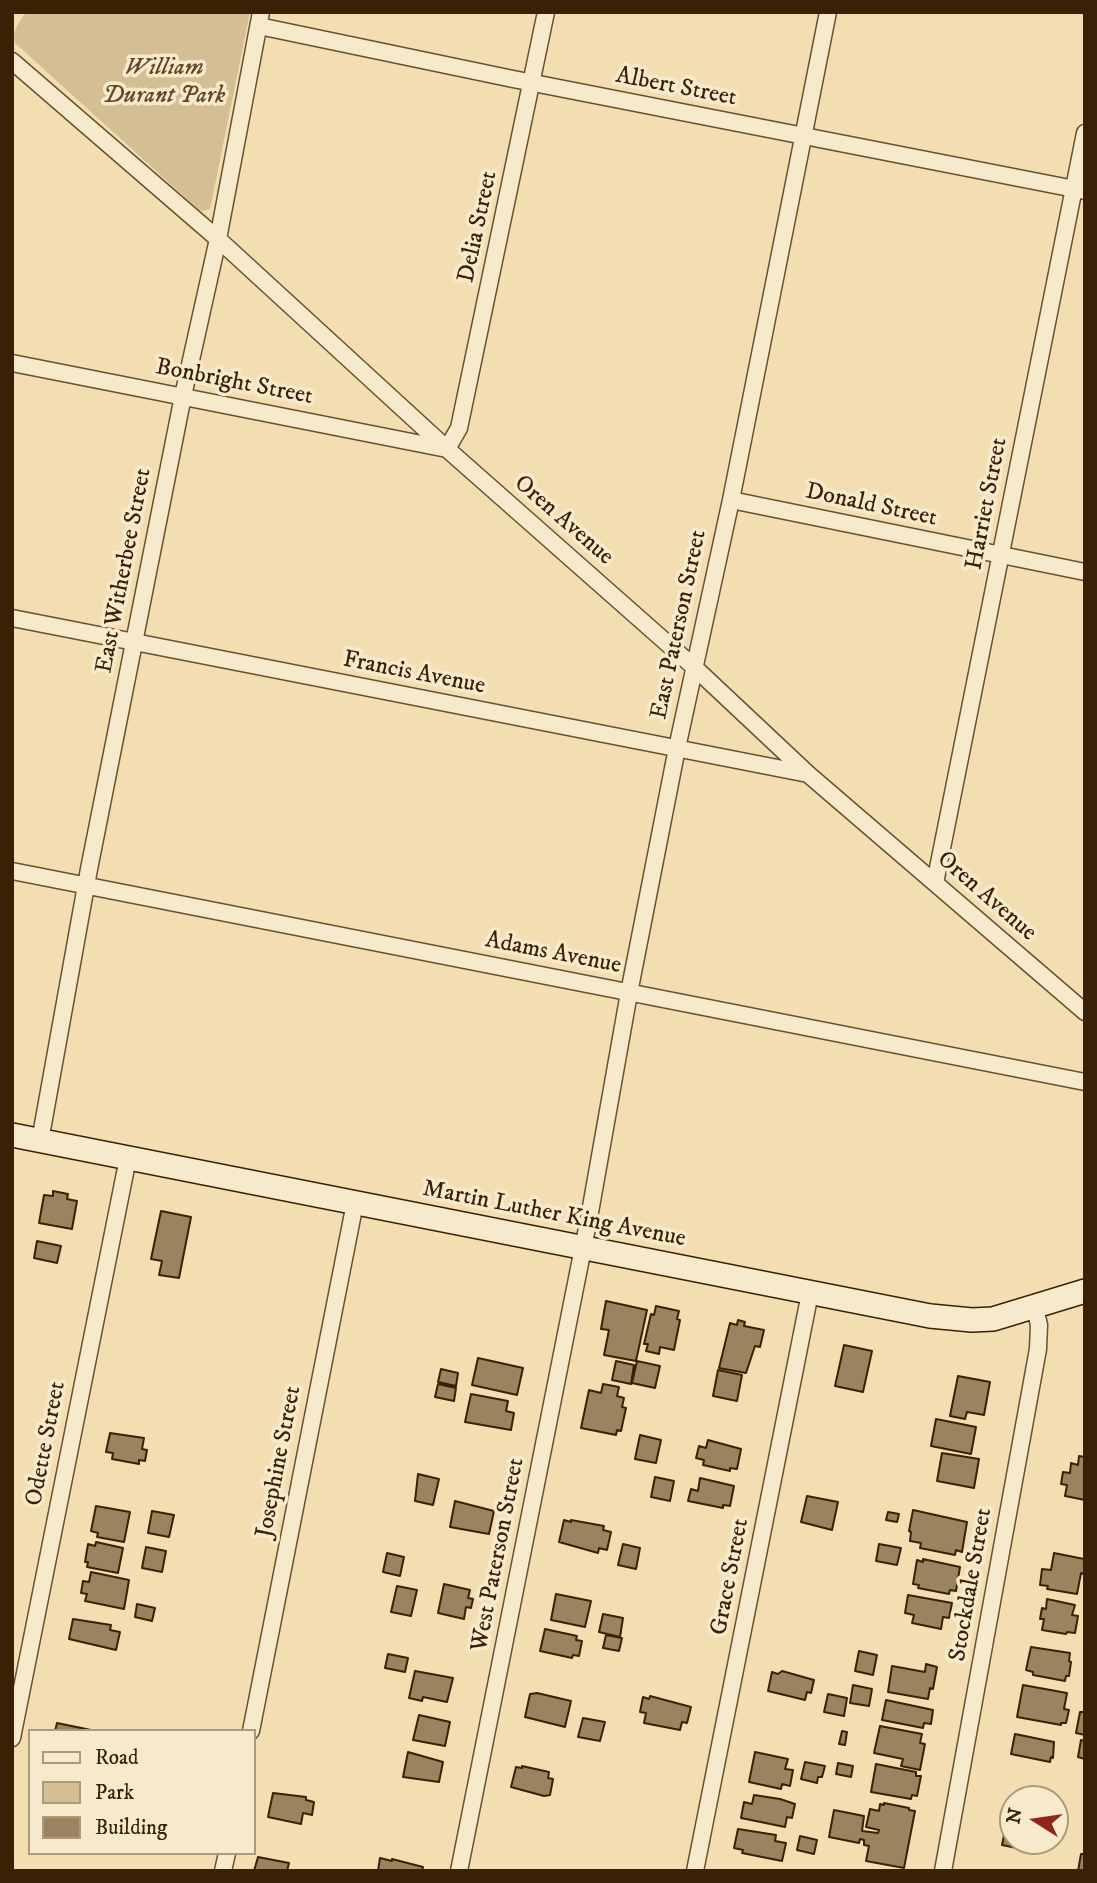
<!DOCTYPE html>
<style>
body{margin:0}
#map{position:relative;width:1097px;height:1883px;overflow:hidden;background:#f3deb1;font-family:"IM FELL DW Pica",serif}
canvas{display:block}
.frame{position:absolute;inset:0;border:14px solid #3a2105;pointer-events:none}
.legend{position:absolute;left:28px;top:1729px;width:228px;height:126px;box-sizing:border-box;background:#f7eacc;border:2px solid #ab9a7c;margin:0;padding:9px 12px;list-style:none;font-size:21px;color:#3a2105}
.legend li{display:flex;align-items:center;gap:14px;height:35px}
.legend b{width:35px;border:2px solid #ab9a7c}
.north{position:absolute;left:999px;top:1785px;width:70px;height:70px;box-sizing:border-box;background:#f7eacc;border:2px solid #ab9a7c;border-radius:50%;rotate:282deg;font-size:19px;font-weight:700;line-height:28px;text-align:center;color:#3a2105}
.north::after{content:'';display:block;margin:auto;width:24px;height:32px;background:#8f2418;clip-path:polygon(50% 0,100% 100%,50% 72%,0 100%)}
</style>
<div id="map">
<canvas width="1097" height="1883"></canvas>
<div class="frame"></div>
<ul class="legend">
<li><b style="height:9px;background:#f7eacc"></b>Road</li>
<li><b style="height:19px;background:#d4be94"></b>Park</li>
<li><b style="height:19px;background:#9a835e"></b>Building</li>
</ul>
<div class="north">N</div>
</div>
<script>
const g = document.querySelector('canvas').getContext('2d');
g.lineJoin = 'round';
function fillPath(path, color) { g.fillStyle = color; g.fill(path, 'evenodd'); }
function stroke(path, color, width, dash) { g.strokeStyle = color; g.lineWidth = width; g.lineCap = dash ? 'butt' : 'round'; g.setLineDash(dash || []); g.stroke(path); }
function write(font, color, halo, rows, align = 'center') {
  g.font = font + ' "IM FELL DW Pica",serif'; g.lineWidth = 7; g.setLineDash([]); g.textBaseline = 'middle'; g.strokeStyle = halo; g.fillStyle = color; for (const [text, x, y, turn = 0] of rows) {
    g.save(); g.translate(x, y); g.rotate((+turn || 0) * Math.PI / 180); g.textAlign = isNaN(turn) ? turn : align; if (halo) g.strokeText(text, 0, 0); g.fillText(text, 0, 0); g.restore();
  }
}
fillPath(new Path2D(`
 M26,12H250L210,209L202,211L198,209L15,43C12,30 19,23 26,12Z`), '#d4be94');
const building = new Path2D(`
 M53,1191L68,1194L67,1199L77,1201L72,1229L39,1223L44,1195L53,1196Z
 M161,1211L191,1217L179,1278L159,1275L162,1261L151,1259Z
 M37,1241L61,1246L57,1263L34,1258Z
 M606,1301L647,1310L636,1361L604,1355L609,1330L601,1329Z
 M656,1306L679,1311L677,1319L680,1320L674,1350L660,1347L659,1354L646,1351L648,1344H644L651,1314L654,1315Z
 M738,1320L745,1322L744,1326L764,1330L760,1347L755,1346L746,1373L719,1368L730,1323L737,1325Z
 M844,1345L872,1351L863,1392L835,1386Z
 M478,1358L523,1368L517,1395L472,1385Z
 M616,1361L634,1365L631,1384L612,1380Z
 M637,1361L660,1366L655,1388L632,1383Z
 M441,1369L458,1373L456,1386L438,1382Z
 M718,1370L742,1375L737,1401L713,1396Z
 M958,1376L990,1382L984,1415L967,1412L965,1419L950,1416Z
 M438,1384L456,1388L454,1401L435,1397Z
 M603,1384L619,1387L617,1396L624,1398L622,1407L626,1408L621,1431L617,1430L616,1435L581,1428L589,1390L601,1393Z
 M471,1394L508,1401L506,1411L514,1413L511,1430L465,1422Z
 M936,1419L976,1427L971,1454L931,1446Z
 M110,1433L144,1438L142,1449L147,1450L145,1461L139,1460V1464L112,1459L113,1453L106,1452Z
 M640,1435L661,1440L656,1463L635,1459Z
 M708,1440L741,1449L737,1469L730,1468V1471L703,1465L704,1460L696,1458L699,1446L706,1448Z
 M942,1453L979,1459L974,1488L937,1481Z
 M1079,1456L1085,1457V1500L1065,1496L1067,1485L1061,1484L1063,1472L1070,1473L1071,1463L1078,1465Z
 M418,1474L439,1479L433,1505L415,1501Z
 M655,1477L674,1481L670,1501L651,1497Z
 M700,1478L734,1486L730,1506L723,1505V1508L688,1501L691,1489L698,1491Z
 M807,1496L838,1502L832,1530L801,1522Z
 M455,1501L494,1511L489,1534L450,1527Z
 M96,1506L130,1512L124,1542L97,1537L98,1533L91,1531Z
 M913,1510L967,1522L962,1552L956,1550L955,1555L920,1548L921,1543L910,1541L911,1532L909,1531Z
 M152,1511L174,1515L169,1537L148,1533Z
 M888,1512L899,1514L897,1522L886,1520Z
 M564,1520L571,1522V1520L604,1526L603,1530L611,1532L607,1550L599,1548L598,1553L559,1542Z
 M96,1542L123,1548L118,1573L87,1567L88,1562H85L88,1544L95,1546Z
 M623,1544L640,1548L636,1569L618,1565Z
 M879,1544L901,1548L897,1565L876,1561Z
 M146,1547L166,1551L162,1572L142,1568Z
 M387,1553L404,1557L400,1576L383,1572Z
 M1054,1553L1084,1559L1085,1574L1081,1573L1077,1594L1047,1589L1048,1586L1040,1585L1042,1569L1051,1570Z
 M923,1559L960,1567L956,1591L950,1590L949,1594L918,1588L919,1585L913,1584L917,1560L923,1562Z
 M91,1572L129,1580L124,1609L85,1601L87,1594L81,1593L83,1581L89,1582Z
 M444,1584L470,1590L468,1598L473,1599L471,1608L466,1607L464,1619L438,1613Z
 M397,1586L417,1590L411,1616L391,1612Z
 M556,1594L591,1601L585,1627L551,1620Z
 M908,1595L952,1603L949,1618L943,1617L941,1629L912,1623L914,1615L905,1613Z
 M1047,1599L1075,1605L1072,1615L1078,1616L1075,1633L1067,1632L1066,1634L1042,1630L1044,1619H1040L1042,1608L1046,1609Z
 M137,1604L155,1608L152,1621L135,1617Z
 M603,1614L623,1618L620,1637L599,1632Z
 M73,1619L111,1625L110,1630L120,1632L116,1650L69,1639Z
 M545,1629L577,1636L576,1640L582,1641L579,1656L573,1655L572,1658L540,1651Z
 M606,1635L622,1638L619,1651L603,1648Z
 M1031,1647L1070,1653L1069,1661L1071,1662L1069,1676H1066L1065,1681L1033,1675V1672L1026,1670Z
 M859,1651L877,1655L873,1675L855,1671Z
 M388,1654L408,1658L405,1672L385,1668Z
 M926,1664L937,1667L933,1689L930,1688L928,1699L888,1692L892,1666L925,1672Z
 M415,1671L453,1678L447,1702L423,1697L422,1701L409,1698Z
 M782,1671L814,1680L811,1693L807,1692L805,1700L768,1691L772,1672L778,1674Z
 M853,1685L872,1689L869,1706L850,1703Z
 M1023,1685L1067,1693L1064,1709L1069,1710L1066,1723H1061V1725L1017,1717Z
 M537,1693L571,1701L565,1727L525,1717L530,1694Z
 M828,1694L847,1698L844,1716L824,1712Z
 M650,1696L691,1707L687,1723L682,1722L680,1730L644,1723L646,1713L640,1712L643,1697L649,1699Z
 M886,1700L933,1710L931,1724L924,1723L923,1728L882,1720Z
 M1080,1712H1085V1735L1076,1733Z
 M419,1715L450,1722L445,1746L413,1740Z
 M583,1718L605,1722L600,1741L578,1737Z
 M57,1723L91,1730V1731H55Z
 M880,1726L922,1734L920,1743L925,1744L920,1770L901,1766L903,1759L874,1753Z
 M842,1731L847,1732L845,1745L839,1744Z
 M1015,1734L1054,1742L1053,1758L1051,1757L1050,1762L1011,1754Z
 M1081,1740L1085,1741V1759L1078,1757Z
 M408,1752L443,1762L439,1782L403,1777Z
 M755,1752L788,1759L785,1769L793,1770L790,1786L782,1784L781,1789L749,1782Z
 M805,1762L825,1766L822,1777H818L817,1783L801,1779Z
 M838,1763L853,1766L851,1777L836,1774Z
 M876,1764L916,1772V1776H921L917,1796L912,1795L911,1799L871,1792Z
 M522,1766L549,1772L548,1778L553,1779L550,1795L544,1796L511,1787L516,1767L522,1768Z
 M273,1793L306,1797V1800L314,1802L312,1815L303,1813L301,1824L268,1817Z
 M754,1795L780,1799L795,1804L792,1818L787,1817L785,1827L741,1818L744,1802L752,1804Z
 M884,1803L909,1808V1810L915,1811L904,1868L866,1861L869,1846L864,1845V1840L860,1839L859,1843L829,1837L834,1810L864,1816L862,1831L878,1833L879,1830L866,1827L870,1809L879,1811L880,1804L884,1805Z
 M1008,1815L1013,1816V1841H1028L1026,1850L1002,1845Z
 M738,1829L776,1835L775,1841L786,1843L782,1861L742,1853L743,1850L734,1848Z
 M800,1836L817,1840L814,1854L797,1850Z
 M1081,1854H1085V1871H1078Z
 M258,1857L289,1863L287,1871H254Z
 M380,1858L392,1861V1859L423,1867L422,1871H378Z`);
fillPath(building, '#9a835e');
stroke(building, '#3a2105', 2);
const street = new Path2D(`
 M259,26L513,79L1085,191
 M12,61L218,239L447,449L694,667L808,774L1085,1012
 M12,363L447,449L459,428L546,12
 M731,500L1085,572
 M12,618L808,774
 M12,871L1085,1082
 M935,883L1085,133
 M40,1141L89,869L183,396L218,239L261,12
 M251,1731L355,1203
 M12,1738L128,1158
 M223,1871L227,1853
 M459,1871L589,1218L629,993L677,748L731,500L828,12
 M695,1871L810,1293
 M943,1871L1038,1349L1039,1325L1035,1308`);
const secondary = new Path2D(`
 M12,1135L930,1316L972,1320L993,1319L1085,1291`);
stroke(street, '#685030', 19);
stroke(secondary, '#3a2105', 26);
stroke(street, '#f7eacc', 16);
stroke(secondary, '#f7eacc', 23);
write('italic 24px', '#604829', '#f7eacc', [
 ["William",164,69],
 ["Durant Park",164,97]
]);
write('24px', '#3a2105', '#f7eacc', [
 ["Albert Street",676,88,11],
 ["Delia Street",479,227,-78],
 ["Bonbright Street",234,383,11],
 ["Harriet Street",988,504,-79],
 ["Donald Street",871,506,12],
 ["Oren Avenue",563,521,41],
 ["East Witherbee Street",125,571,-79],
 ["East Paterson Street",680,625,-78],
 ["Francis Avenue",414,674,11],
 ["Oren Avenue",986,897,41],
 ["Adams Avenue",553,954,11],
 ["Martin Luther King Avenue",554,1215,11],
 ["Odette Street",47,1444,-79],
 ["Josephine Street",280,1462,-79],
 ["West Paterson Street",499,1555,-79],
 ["Grace Street",731,1577,-79],
 ["Stockdale Street",972,1585,-80]
]);
</script>
